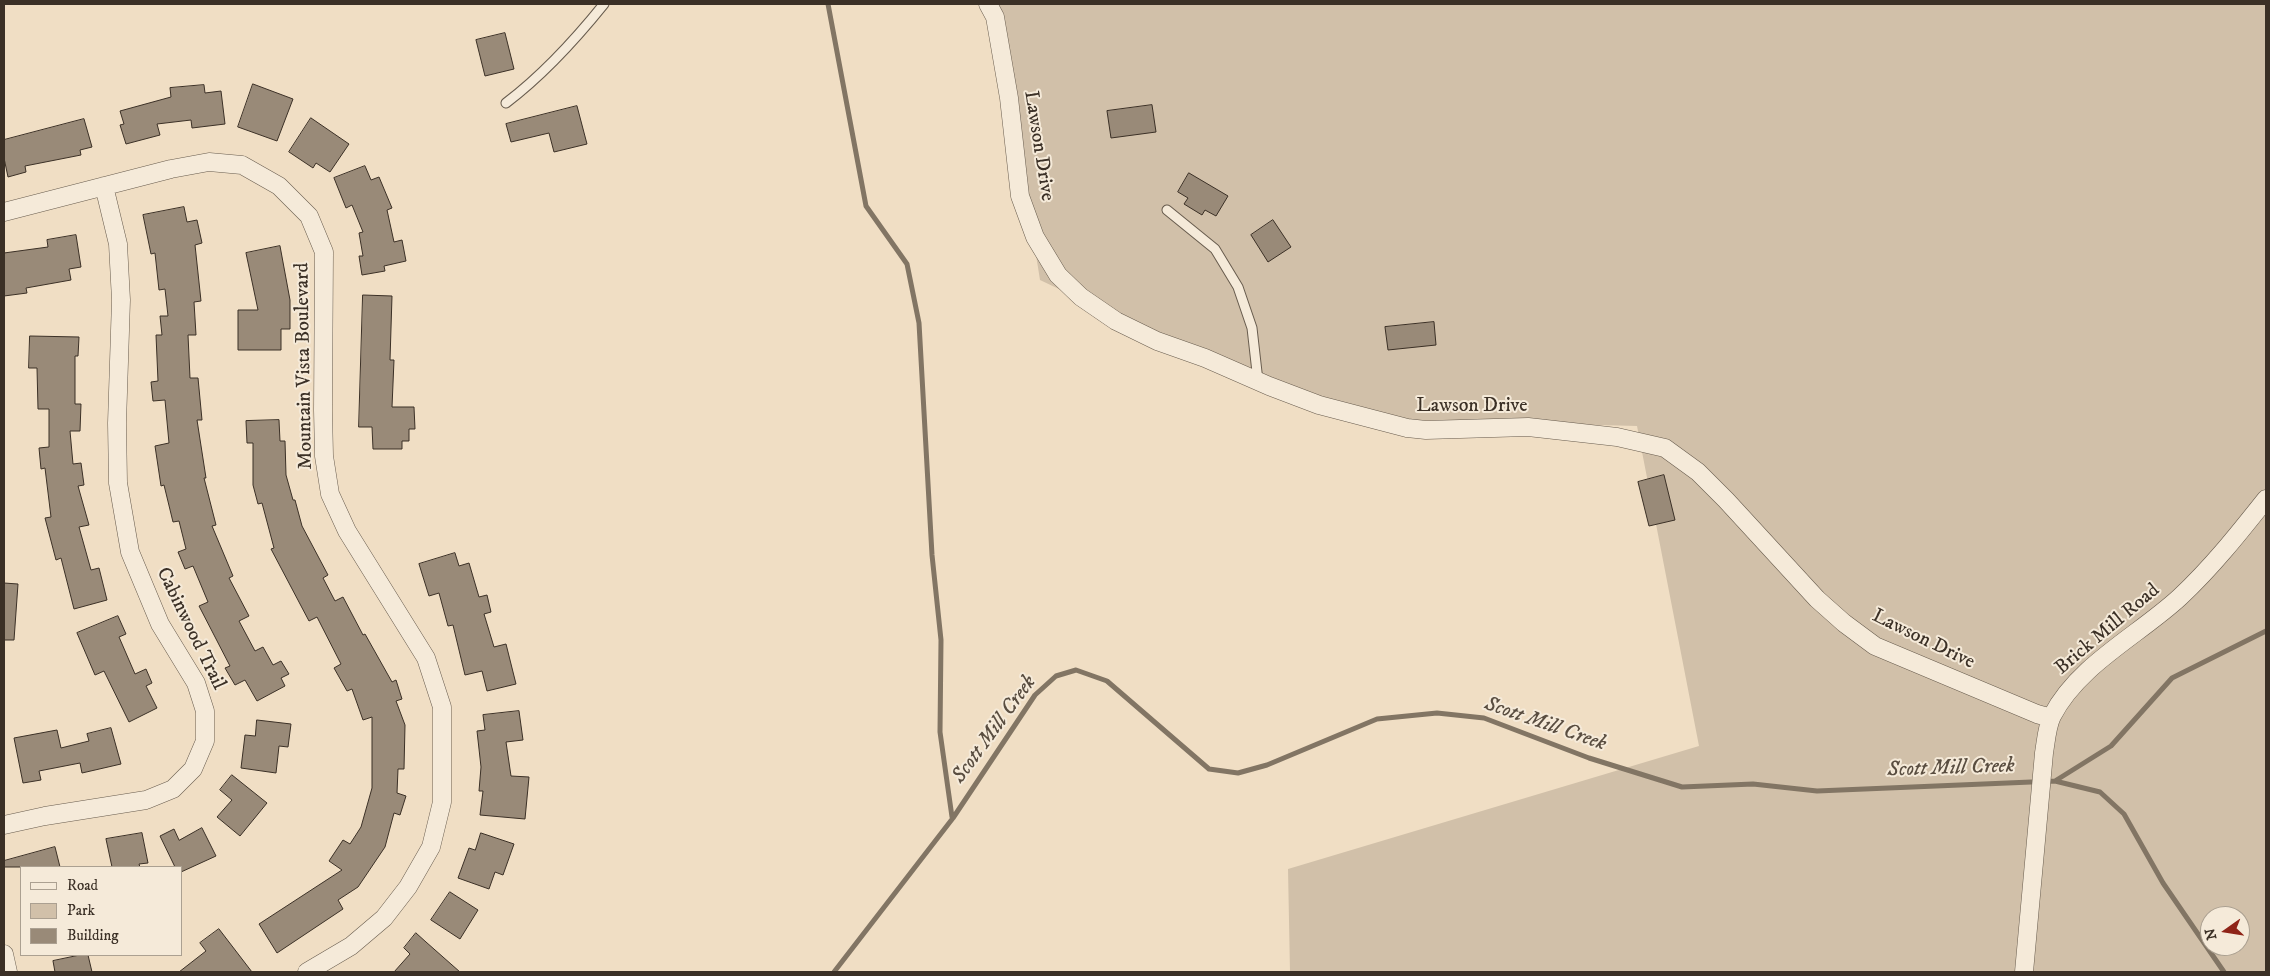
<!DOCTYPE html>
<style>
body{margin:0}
#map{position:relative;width:2270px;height:976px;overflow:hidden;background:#f0dec4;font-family:"IM FELL DW Pica",serif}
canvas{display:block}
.frame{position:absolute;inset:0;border:5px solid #3b3026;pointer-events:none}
.legend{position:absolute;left:20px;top:866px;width:162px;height:90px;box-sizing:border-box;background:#f5ead9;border:1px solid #aba091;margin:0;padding:6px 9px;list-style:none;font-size:15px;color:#3b3026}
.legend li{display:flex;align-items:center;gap:10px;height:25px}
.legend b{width:25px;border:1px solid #aba091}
.north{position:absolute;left:2200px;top:906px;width:50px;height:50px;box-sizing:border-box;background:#f5ead9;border:1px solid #aba091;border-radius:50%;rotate:257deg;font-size:14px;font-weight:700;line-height:20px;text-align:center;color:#3b3026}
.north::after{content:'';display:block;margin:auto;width:18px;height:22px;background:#8f2418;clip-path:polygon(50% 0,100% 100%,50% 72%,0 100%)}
</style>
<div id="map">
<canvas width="2270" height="976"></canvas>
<div class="frame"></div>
<ul class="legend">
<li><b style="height:6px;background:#f5ead9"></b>Road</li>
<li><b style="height:14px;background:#d1c0a9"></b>Park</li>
<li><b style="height:14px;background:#998a78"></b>Building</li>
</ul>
<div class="north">N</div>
</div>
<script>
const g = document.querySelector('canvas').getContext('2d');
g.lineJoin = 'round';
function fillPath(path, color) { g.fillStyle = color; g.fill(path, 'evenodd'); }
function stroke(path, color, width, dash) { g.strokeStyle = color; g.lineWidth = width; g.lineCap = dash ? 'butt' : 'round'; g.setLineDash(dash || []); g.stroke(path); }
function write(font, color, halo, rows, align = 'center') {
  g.font = font + ' "IM FELL DW Pica",serif'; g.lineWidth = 4; g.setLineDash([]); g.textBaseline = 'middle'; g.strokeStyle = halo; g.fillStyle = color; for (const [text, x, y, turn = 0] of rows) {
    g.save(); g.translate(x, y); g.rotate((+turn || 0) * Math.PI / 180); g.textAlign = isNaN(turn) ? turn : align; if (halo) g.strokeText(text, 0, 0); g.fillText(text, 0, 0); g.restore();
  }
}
fillPath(new Path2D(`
 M996,4H2266V972H1290L1288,869L1699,746L1637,426L1331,418L1040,280ZM2210,916H2240V946H2210Z`), '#d1c0a9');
stroke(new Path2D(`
 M828,4L866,206L907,264L919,323L932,555L941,640L940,732L952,817
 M2055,781L2100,792L2124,814L2163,883L2224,972
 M834,972L953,818L1035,695L1056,676L1076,670L1107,681L1209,769L1238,773L1267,765L1377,719L1437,713L1484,718L1589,758L1682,787L1753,784L1817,791L2055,781L2111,746L2172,678L2266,631`), '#827564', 5);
const building = new Path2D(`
 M505,33L514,69L485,76L476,40Z
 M253,84L293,99L277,141L238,127Z
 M204,85L205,93L221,91L225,124L192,128L191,120L157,124L160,135L126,144L120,125L124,124L120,111L171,97L170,88Z
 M1152,105L1156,132L1111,138L1107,111Z
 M577,106L587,144L554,152L549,133L511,142L506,124Z
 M311,118L349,144L330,172L316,163L313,168L289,152Z
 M84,119L92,147L80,150L81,155L25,166L26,172L8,177L4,158V140Z
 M365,166L371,180L379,177L392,208L387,210L394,242L402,240L406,261L384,266L385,271L362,275L359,256H363L359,233L363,232L352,205L346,208L334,178Z
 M1189,173L1228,196L1216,216L1205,210L1202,215L1184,204L1188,198L1178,192Z
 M184,207L187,222L197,220L202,243L195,245L201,301L194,302L196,335H188L190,378H198L202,420H197L206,478H204L216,525L212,526L233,576L229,578L249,616L239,621L255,651L263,647L273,665L281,661L289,674L281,678L285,686L257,701L245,680L235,685L225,668L230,666L199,606L208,602L193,566L185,569L178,552L186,549L179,521L173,522L164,485L161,486L155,446L169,443L165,400L153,401L151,382L158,381L156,335H162L160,316H168L165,289L159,290L155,253L151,254L143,215Z
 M1273,220L1291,247L1268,262L1251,235Z
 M76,235L81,267L69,269L71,280L26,288L27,293L4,296V253L48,247L47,240Z
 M280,246L290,300V329H281V350H238V310H258L246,253Z
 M363,295L392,296L390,360H394L392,407H414L415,429H409V441H402V449H373L372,427H359Z
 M1434,322L1436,345L1388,350L1385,327Z
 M30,336L79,337L78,356H75V404H81L80,431H70L73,464L81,463L84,485L78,486L89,525L79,527L91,570L99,568L107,600L74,609L61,558L56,560L45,518L51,517L45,468L41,469L39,448L49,447V409H38L37,368H29Z
 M279,420L280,441H285L286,475L293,500H295L302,526L328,575L323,578L335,601L343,597L363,635L365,634L392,682L396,680L402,699L396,701L405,725L404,769H398L397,793L406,796L400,815L394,813L385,847L358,887L338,900L343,909L277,953L259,924L342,870L329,861L343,840L350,844L361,827L372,788V717L363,720L352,689L347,691L334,668L341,664L317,617L309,621L271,549L274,548L262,503L258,504L253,485V443H247L246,421Z
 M1664,475L1675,520L1649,526L1638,482Z
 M455,553L459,566L469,563L479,597L487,595L491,612L484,614L494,647L506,644L516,684L487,691L482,671L465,675L453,625L448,626L439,593L429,596L419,564Z
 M4,583L18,584L14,640H4Z
 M118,616L126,634L119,637L135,674L146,669L152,683L146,686L157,708L129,722L104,671L95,675L77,633Z
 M519,711L523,740L506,742L511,776L529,777L525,819L480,815L483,791H479L481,767L477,731L485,730L483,715Z
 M257,720L291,724L288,747L279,746L276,773L241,768L245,735L255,736Z
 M111,728L121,764L82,773L80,763L39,771L41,780L23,783L14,738L57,730L61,748L89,741L87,734Z
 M232,775L267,803L240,836L217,817L232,800L220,790Z
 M202,828L216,856L181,872V867H175L160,836L174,829L179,840Z
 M142,833L148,863L139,864L140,867H112L106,839Z
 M481,833L514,844L503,875L495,872L489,889L458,878L469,848L475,850Z
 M55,847L60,867H4V861Z
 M450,892L478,910L460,939L431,920Z
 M219,929L252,972H179L206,951L200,943Z
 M416,933L426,942L460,972H394L410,954L404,948Z
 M80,955H88L92,972H55L53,961Z`);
fillPath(building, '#998a78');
stroke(building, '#3b3026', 1);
const lane = new Path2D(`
 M506,103C543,75 575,40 604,4
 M1167,210L1215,249L1238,287L1252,328L1258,381`);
const street = new Path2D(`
 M988,4L995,17L1009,98L1020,196L1035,237L1058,275L1081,297L1116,321L1157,341L1205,358L1269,386L1319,405L1407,428L1426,430L1528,427L1617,437L1665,448L1698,472L1726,500L1817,599L1844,623L1875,646L2037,714L2051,718
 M4,212L171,169L209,162L242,165L279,186L309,216L324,252L323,410L324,456L330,494L347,531L426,658L442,707V802L431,847L408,887L384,918L351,946L307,972
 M4,825L45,816L146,800L173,789L193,769L205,741V711L196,683L160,624L130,552L118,483L117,423L121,300L118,244L104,186
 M4,954L8,972
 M2024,972L2044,753C2046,741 2047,726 2052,716C2078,665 2139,635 2180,597C2212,567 2239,533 2266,499`);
stroke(lane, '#685c4e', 11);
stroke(street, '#685c4e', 19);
stroke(lane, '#f5ead9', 9);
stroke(street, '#f5ead9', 18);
write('20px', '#3b3026', '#f5ead9', [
 ["Lawson Drive",1038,146,81],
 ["Mountain Vista Boulevard",305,366,-91],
 ["Lawson Drive",1472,407],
 ["Cabinwood Trail",190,629,64],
 ["Brick Mill Road",2108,630,-40],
 ["Lawson Drive",1923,640,26]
]);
write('italic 21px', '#594d40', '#f5ead9', [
 ["Scott Mill Creek",1545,725,19],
 ["Scott Mill Creek",995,730,-54],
 ["Scott Mill Creek",1951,769,-2]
]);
</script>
